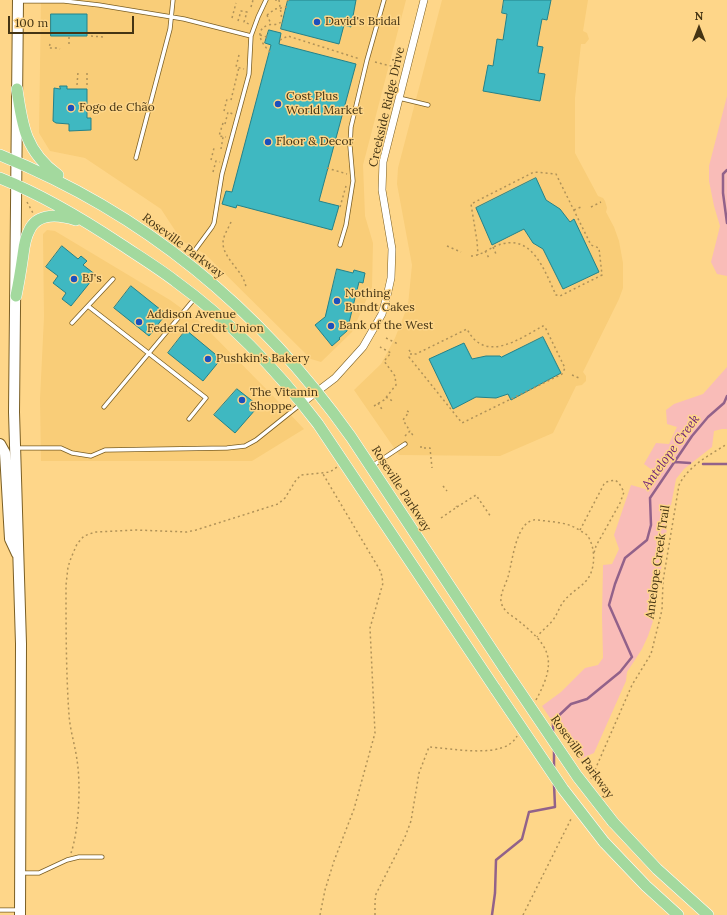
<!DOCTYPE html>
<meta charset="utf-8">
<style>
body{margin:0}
#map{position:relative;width:727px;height:915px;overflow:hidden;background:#fed689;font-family:Lora,serif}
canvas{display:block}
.north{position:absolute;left:679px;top:8px;width:40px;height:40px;-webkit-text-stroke:3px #fed689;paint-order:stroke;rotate:0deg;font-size:11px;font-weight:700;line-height:16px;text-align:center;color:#443414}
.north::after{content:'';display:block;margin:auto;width:14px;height:18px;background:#443414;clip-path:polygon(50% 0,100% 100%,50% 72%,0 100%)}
.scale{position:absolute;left:8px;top:16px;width:126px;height:18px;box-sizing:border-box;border:2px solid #443414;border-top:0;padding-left:5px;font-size:12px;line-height:14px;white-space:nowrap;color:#443414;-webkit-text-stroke:3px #fed689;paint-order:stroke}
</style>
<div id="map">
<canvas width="727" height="915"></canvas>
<div class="north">N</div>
<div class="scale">100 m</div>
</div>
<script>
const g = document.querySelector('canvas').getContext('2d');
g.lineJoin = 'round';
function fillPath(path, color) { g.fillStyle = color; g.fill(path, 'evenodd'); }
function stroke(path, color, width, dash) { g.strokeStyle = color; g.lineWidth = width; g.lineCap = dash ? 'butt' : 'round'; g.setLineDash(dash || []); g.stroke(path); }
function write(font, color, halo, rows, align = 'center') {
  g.font = font + ' Lora,serif'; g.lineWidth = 3; g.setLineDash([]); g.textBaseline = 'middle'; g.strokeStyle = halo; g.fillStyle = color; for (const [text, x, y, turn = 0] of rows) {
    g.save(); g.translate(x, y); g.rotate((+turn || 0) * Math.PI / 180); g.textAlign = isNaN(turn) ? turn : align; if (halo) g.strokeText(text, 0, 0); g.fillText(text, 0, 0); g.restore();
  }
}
fillPath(new Path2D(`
 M41,0H406L363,165L365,216L373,243L372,287L352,332L321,362L311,359L205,254L182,241L161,209L85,158L50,151L39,133Z
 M442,0H588L583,31L587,33L589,39L585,44H581L575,98V153L598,196L603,198L605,201L607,208L606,212L614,227L619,241L623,263V288L619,299L583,372L586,376V381L582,385L576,386L553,433L500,456L399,455L354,390L381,364L395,338L408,305L412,265L397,184L398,168Z
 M47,230L55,231L170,300L199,321L273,396L304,429L252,461H41L40,399L44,317L43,234Z`), '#f9cd78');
fillPath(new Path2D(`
 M727,96V276L717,274L711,262L720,226L714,206L709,181V166Z
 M727,367V429H722L714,431L712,447L684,469L676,479L668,521L654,618L648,636L642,649L627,672L626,681L594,753L578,760L542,706L561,692L585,668L598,665L603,658L602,616L603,565L612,564L619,549L614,535L631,485L649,490L656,473L644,464L656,443L669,444L677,427L667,424L666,410L674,404L703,394Z`), '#f9bcb8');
stroke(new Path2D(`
 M727,170L723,174V193L727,223
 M675,462L690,463
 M703,464H727
 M553,733V721L571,704L587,699L620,672L632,657L609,605L615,584L625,558L647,540L651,525L650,498L692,436L708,417L724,403L727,396
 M554,748V769
 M492,915L495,893L496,860L522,839L529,812L555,807L554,784`), '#92628a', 2.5);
const building = new Path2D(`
 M288,0H356L351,27L344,25L339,44L281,29Z
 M504,0H551L547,20L542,19L537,46L543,47L538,73L545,74L540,101L483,91L488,65L493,66L497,39L503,40L507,14L502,13Z
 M51,14H87V36H51Z
 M269,30L281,33L279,44L356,64L319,201L339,206L332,230L237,205L236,208L222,204L226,191L232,192L271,45L265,43Z
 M60,86H67V89H87V118H91V130L69,131V124L56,123L53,121L54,88L60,89Z
 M536,178L546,200L560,209L570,222L574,219L599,272L563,289L543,249L533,243L524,229L492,245L476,208Z
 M62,246L78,259L81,256L87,261L83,265L96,275L71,306L62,299L66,293L53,283L58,276L46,267Z
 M337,269L353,273L354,270L365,273L363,283L359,282L357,290L347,331L339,338L340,339L332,346L315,325L325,317Z
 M131,286L166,314L149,336L114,308Z
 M186,330L221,359L203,381L168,353Z
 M543,337L561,373L511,400L508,394L496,398L476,397L453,409L429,359L464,343L472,359L486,356H500L501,357Z
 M237,389L255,403L259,402L260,409L255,410L235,433L214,415Z`);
fillPath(building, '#3fb8c1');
stroke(building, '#258289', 1);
const lane = new Path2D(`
 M20,1H64L99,5L184,19L251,36
 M399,98L428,105
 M136,158L170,29L173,0
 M340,245L346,225L353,181L350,146L351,127L367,60L384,0
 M187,261L212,227L214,223L222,174L249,74L251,36L258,17L266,0
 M88,306L206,398L189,419
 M72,323L113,279
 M104,407L195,298
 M16,448H61L72,453L91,456L105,450L227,448L245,446L256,440L301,404
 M372,466L405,444
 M21,873H39L67,860L79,857H102
 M0,910H19`);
const street = new Path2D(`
 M302,403L335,378L363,347L382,314L387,296L391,278L392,249L382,190L383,162L424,0`);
const secondary = new Path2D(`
 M18,0L14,412L21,644L20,915
 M0,444L5,453L10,539L17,554`);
const primary = new Path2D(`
 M17,89C22,126 26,152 58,175
 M0,155C144,213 261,310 351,437L504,668
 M0,178C43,195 83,219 122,245C140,257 158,268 175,281C230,321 277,370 318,424L496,690
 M16,296C19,282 21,269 23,255C24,247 25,238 29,231C37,212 60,215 76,220
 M613,822L657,869L708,915
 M604,842L646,886L678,915`);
stroke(lane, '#7b5f24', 5);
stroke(street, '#7b5f24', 8);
stroke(secondary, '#7b5f24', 12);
stroke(primary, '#fff', 12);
stroke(new Path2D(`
 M275,0H280
 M279,0L282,20
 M287,0L290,1
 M251,7L253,0
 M267,15L275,9L287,7
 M267,15L271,24
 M232,18L236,3
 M238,21L241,11L247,12L244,22L249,24
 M260,35L267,37
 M91,36L103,37
 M280,40L288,36L360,59
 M50,44L49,48H57L60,49
 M69,44V36
 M270,52C262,44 253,31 268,25C271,24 275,25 277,24C280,23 281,22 283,21
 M239,55L236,67L244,69
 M375,62L395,67
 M77,85L78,72
 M87,85V71
 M231,100L239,67
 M224,111L227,99
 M223,123L219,136L226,137
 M225,124L228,112L233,114
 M221,149L223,137
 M211,160L214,148
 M327,168L347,174
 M213,172L216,161L220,162
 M27,202L33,213
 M340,207L346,186
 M591,207L601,202
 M574,210L581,207
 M231,222C228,229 223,236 223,243C223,259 245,272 246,288
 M447,246L461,252
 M493,247L496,254
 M485,251L489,258
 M471,256C480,256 488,249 496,246C532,231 544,270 556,295L560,296L602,275L599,248L591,245L556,174L534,172L471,204L477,241L478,255
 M386,338L398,344
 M409,350L412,354H410L409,357L462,423L562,374L565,368L545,327L543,326C519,339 485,364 467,329L416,354H412
 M572,375L579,378
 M386,397L394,402
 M378,403L383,411
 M374,406L384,400L396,385L395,376L384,361L391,353L380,347
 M407,411L409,412L403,420L410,431
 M405,436L410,431L414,437
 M421,446V448H430L432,468
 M443,486L447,491
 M457,507L476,495L491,517
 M441,518L457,507L456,506
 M580,530L604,484L606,482L615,480L619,483L624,492L620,503L596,546L594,553
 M536,700C559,658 549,645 515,618C509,614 503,610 501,602C500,592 507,583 509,573C513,558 517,517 538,520C552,522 568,522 579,530C582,532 585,533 587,535C596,547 596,570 586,581C580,588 570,593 564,601C560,606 558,612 555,617C551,624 542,630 537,637
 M591,779L632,685L651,654L662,610L663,581L679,485C689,465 710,455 727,444
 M71,853C79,830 81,784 77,760C75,745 70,730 69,715C66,672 66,628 66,585L68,567L71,558L77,544L84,536L95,532L136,530L187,532L196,530L278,504L285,498L296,480L301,475L330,472L337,467
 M320,915L325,890L334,861L354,809L375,733L370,628L383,583L381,572L323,474
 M375,915V901L376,894L405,837L411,821L419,773L429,747C451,748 505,760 517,736
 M523,915L572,817`), '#b09258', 1.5, [2, 3]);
stroke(lane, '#fff', 3.5);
stroke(street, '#fff', 7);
stroke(secondary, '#fff', 10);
stroke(primary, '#a3d99e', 11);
const primaryBridge = new Path2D(`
 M504,668L577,776L613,822
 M496,690L563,789L604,842`);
stroke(primaryBridge, '#fff', 12, []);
stroke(primaryBridge, '#a3d99e', 11);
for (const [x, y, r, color] of [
 [317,22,4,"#1c50bd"],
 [278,104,4,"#1c50bd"],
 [71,108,4,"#1c50bd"],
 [268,142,4,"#1c50bd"],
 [74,279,4,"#1c50bd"],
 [337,301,4,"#1c50bd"],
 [139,322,4,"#1c50bd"],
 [331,326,4,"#1c50bd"],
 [208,359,4,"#1c50bd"],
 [242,400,4,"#1c50bd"]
]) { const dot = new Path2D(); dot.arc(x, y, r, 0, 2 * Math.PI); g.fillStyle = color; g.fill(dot); stroke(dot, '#fed689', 1.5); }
write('12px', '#443414', '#fed689', [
 ["David's Bridal",325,22],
 ["Cost Plus",286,97],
 ["World Market",286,111],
 ["Fogo de Chão",79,108],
 ["Floor & Decor",276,142],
 ["BJ's",82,279],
 ["Nothing",345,294],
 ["Bundt Cakes",345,308],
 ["Addison Avenue",147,315],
 ["Federal Credit Union",147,329],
 ["Bank of the West",339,326],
 ["Pushkin's Bakery",216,359],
 ["The Vitamin",250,393],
 ["Shoppe",250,407]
], 'left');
write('12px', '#443414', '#fed689', [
 ["Creekside Ridge Drive",387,107,-77],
 ["Roseville Parkway",183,246,37],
 ["Roseville Parkway",401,489,57],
 ["Antelope Creek Trail",658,562,-82],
 ["Roseville Parkway",582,757,54]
]);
write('italic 13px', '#6e2279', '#fed689', [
 ["Antelope Creek",671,452,-54]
]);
</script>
